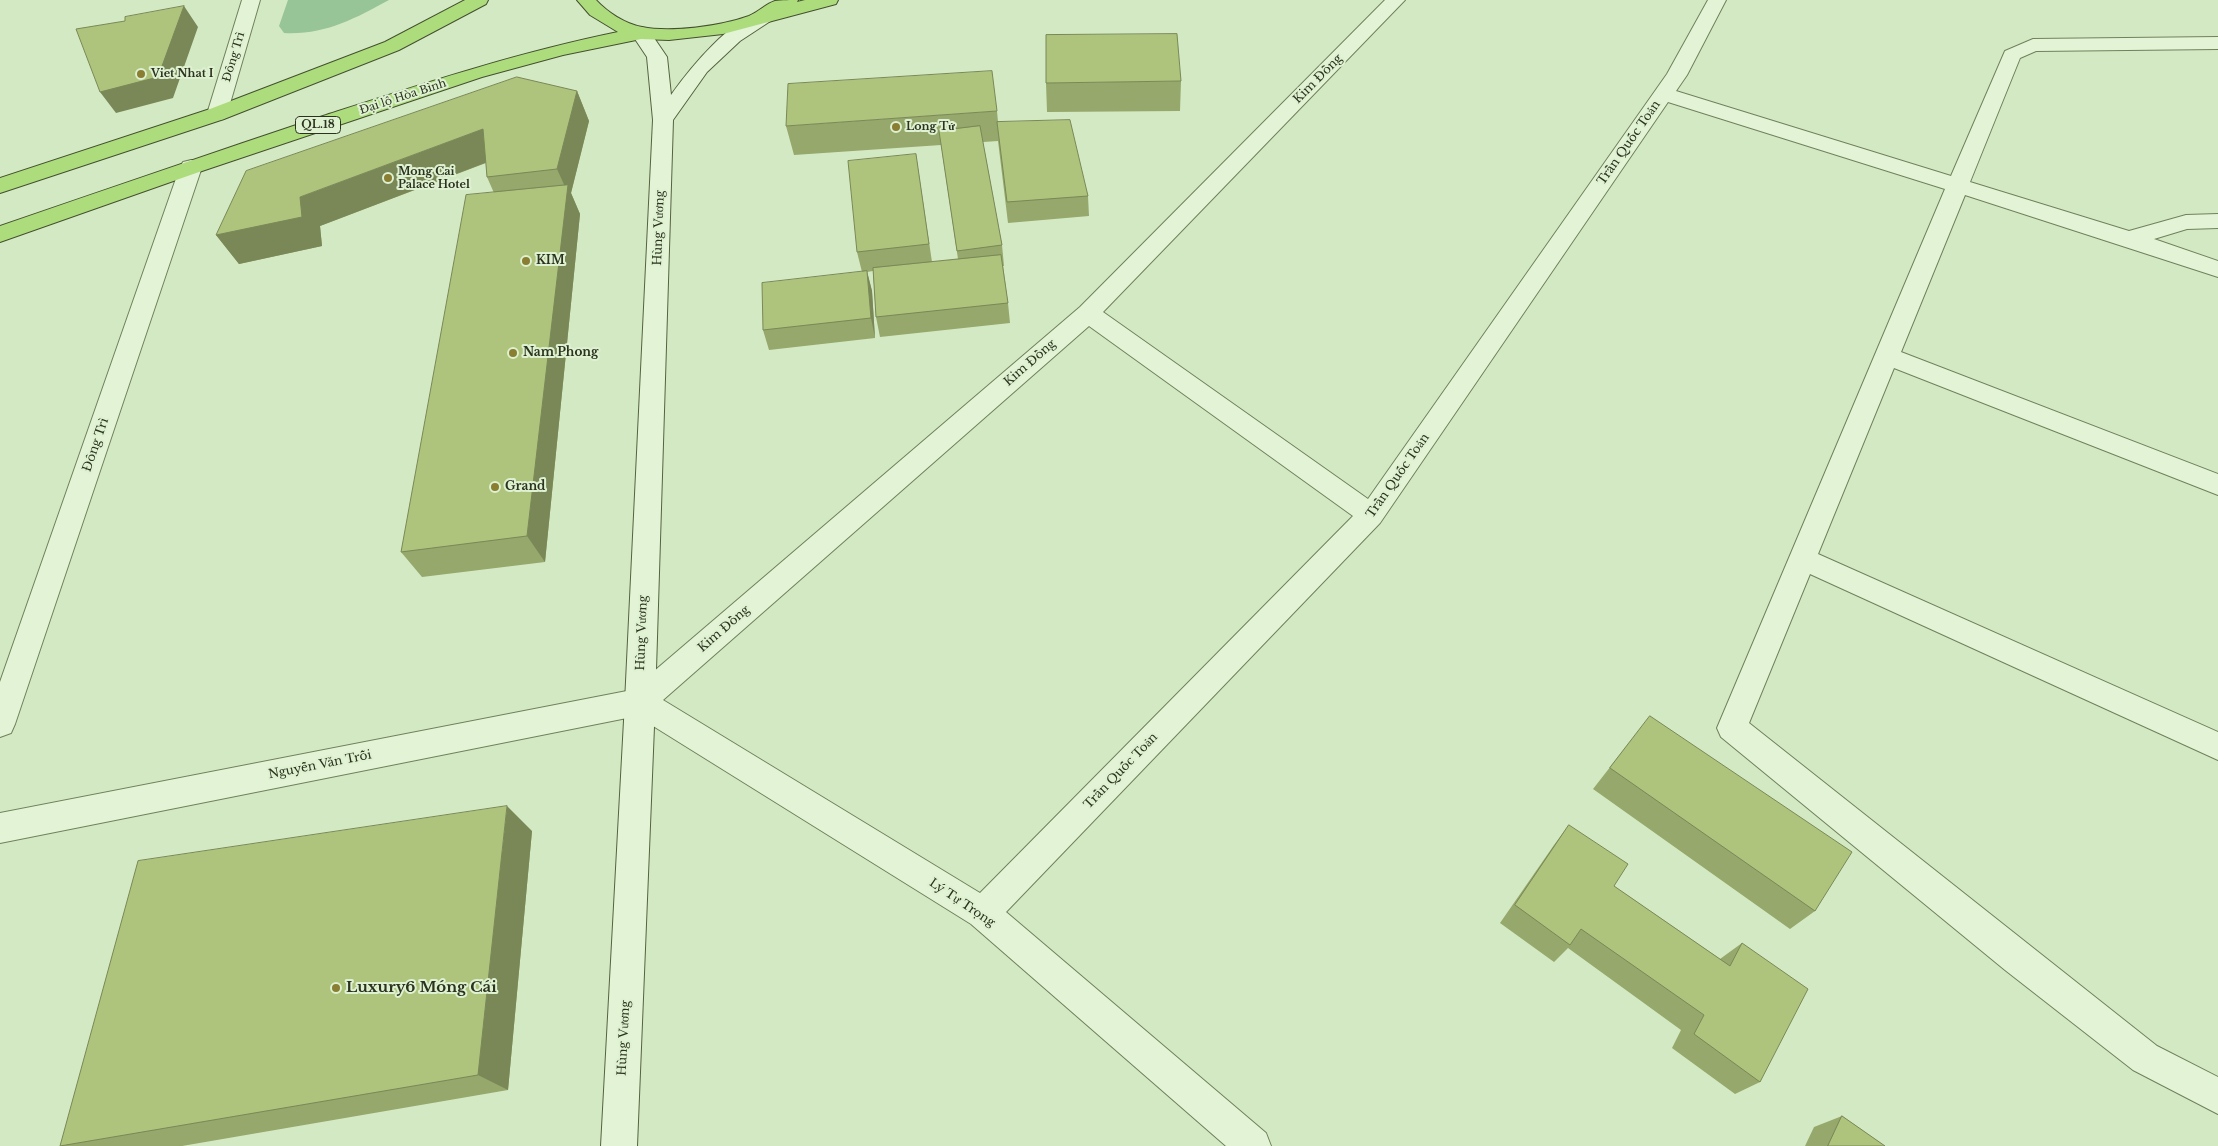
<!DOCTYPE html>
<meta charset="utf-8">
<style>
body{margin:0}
canvas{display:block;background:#d2e9c3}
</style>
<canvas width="2218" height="1146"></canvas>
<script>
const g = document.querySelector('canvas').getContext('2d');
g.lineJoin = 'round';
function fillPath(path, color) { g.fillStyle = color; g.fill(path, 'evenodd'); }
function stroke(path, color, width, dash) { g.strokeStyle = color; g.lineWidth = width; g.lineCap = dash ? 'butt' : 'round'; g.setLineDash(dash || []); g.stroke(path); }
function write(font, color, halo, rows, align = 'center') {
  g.font = font + ' "Libre Baskerville",serif'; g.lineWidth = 4; g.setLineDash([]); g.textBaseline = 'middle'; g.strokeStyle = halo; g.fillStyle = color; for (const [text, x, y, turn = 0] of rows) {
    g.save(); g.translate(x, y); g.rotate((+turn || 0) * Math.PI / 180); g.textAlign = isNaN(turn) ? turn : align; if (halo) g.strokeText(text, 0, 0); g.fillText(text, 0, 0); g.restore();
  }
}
fillPath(new Path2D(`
 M288,0H389C354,19 325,35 284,33L279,26Z`), '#98c598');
const minor = new Path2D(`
 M242,0H260L227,114L224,119L217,120L210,119L207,114Z
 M1385,0H1405L1103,312L1368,499L1667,74L1708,0H1726L1687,75L1676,91L1951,176L2005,51L2033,39L2218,37V49L2036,51L2020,58L1970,182L2129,231L2186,215L2218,214V228L2187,229L2154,239L2218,261V277L1965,195L1901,352L2218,474V495L1894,368L1818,554L2218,732V760L1810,574L1749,723L2157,1046L2218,1077V1114L2133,1070L2005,970L1721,737L1717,728L1945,189L1668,102L1380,523L1006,912L1266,1133L1271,1146H1226L971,924L637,716L0,843V813L632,690L1080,307ZM1089,326L1353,516L980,893L663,700Z
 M191,160L199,162L202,167L15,724L11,733L0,737V682L180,167L183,162Z`);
const secondary = new Path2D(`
 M765,10L772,12L775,16L772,20L740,41L707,72L673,120L655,702L637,1146H601L625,702L653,120L647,57L631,33L634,29L641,27L648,29L667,57L671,95C691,67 730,19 765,10Z`);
const trunk = new Path2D(`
 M465,0H488L486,4L399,50L224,119L0,193V178L210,109L385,42Z
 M577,0H596C607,12 625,24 642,27C671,33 721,26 749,16C758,12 766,4 775,1C781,0 792,0 798,0L797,2L805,0H838L836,4L723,34L669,40L641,39L563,55L482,77L199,172L0,242V226C107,189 215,152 323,116C422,84 516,53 618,32L590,15Z`);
stroke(minor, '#71815c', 2);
stroke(secondary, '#55623f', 2);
stroke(trunk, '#444f2f', 2);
fillPath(minor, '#e2f4d5');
fillPath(secondary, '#e2f4d5');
fillPath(trunk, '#addc7d');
fillPath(new Path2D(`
 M1181,81L1180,111L1047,112L1046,83Z
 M577,91L589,121L571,193L580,214L545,562L422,577L401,552L494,193L487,177L486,163L320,226L322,246L239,264L216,235Z
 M997,111L998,122L1088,196L1089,216L1008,223L998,141L983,142L1002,245L1004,266H1003L1008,303L1010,323L880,337L876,317L873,271L867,272L872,291L875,338L769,350L763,330L862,272L857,252L916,154L932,262L958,259L941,145L794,155L786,126Z
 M1650,716L1815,911L1790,929L1593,789Z
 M1569,825L1614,886L1720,959L1742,943L1760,1082L1735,1094L1672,1048L1681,1030L1568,948L1554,962L1500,923L1554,845Z
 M532,831L508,1090L182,1146H60Z
 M1842,1116L1885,1146H1805L1814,1127Z`), '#96a86b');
fillPath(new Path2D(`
 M184,6L198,27L173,98L116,113L100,92Z
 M577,91L589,121L571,193L580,214L545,562L527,536L567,191L557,169Z
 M483,129L498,158L320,226L322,246L239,264L216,235L300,197Z
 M867,271L872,291L875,338L871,318Z
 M507,806L532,831L508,1090L478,1075Z`), '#7a8857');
const building = new Path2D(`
 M184,6L158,77L100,92L76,29L125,21V17Z
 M1177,34L1181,81L1046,83V35Z
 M992,71L997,111L786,126L788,84Z
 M517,77L577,91L557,169L487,177L483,129L300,197L302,217L216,235L246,171Z
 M1070,120L1088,196L1007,202L997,122Z
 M980,126L1002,245L957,251L939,131Z
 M916,154L929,244L857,252L848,161Z
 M568,185L527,536L401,552L466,195Z
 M1001,255L1008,303L876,317L873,268Z
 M867,271L871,318L763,330L762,283Z
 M1650,716L1852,852L1815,911L1610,768Z
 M507,806L478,1075L60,1146L138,861Z
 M1569,825L1628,864L1614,886L1730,966L1742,943L1808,989L1760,1082L1694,1034L1704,1015L1581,929L1570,945L1515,905Z
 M1842,1116L1885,1146H1828Z`);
fillPath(building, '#aec37c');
stroke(building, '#7a8857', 1);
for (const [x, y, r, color] of [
 [141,74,5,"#897e32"],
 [896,127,5,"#897e32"],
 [388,178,5,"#897e32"],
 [526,261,5,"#897e32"],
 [513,353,5,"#897e32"],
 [495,487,5,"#897e32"],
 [336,988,5,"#897e32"]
]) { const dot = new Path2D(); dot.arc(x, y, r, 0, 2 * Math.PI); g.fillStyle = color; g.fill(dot); stroke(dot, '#def1d1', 2); }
write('11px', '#2b321e', '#def1d1', [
 ["Đông Trì",234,57,-73],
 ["Đại lộ Hòa Bình",403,97,-18]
]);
write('bold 11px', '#2b321e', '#def1d1', [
 ["Viet Nhat I",151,74],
 ["Long Tứ",906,127],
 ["Mong Cai",398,172],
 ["Palace Hotel",398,185]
], 'left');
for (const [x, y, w] of [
 [318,125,45]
]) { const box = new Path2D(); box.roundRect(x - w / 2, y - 8.5, w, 17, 4); g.fillStyle = '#def1d1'; g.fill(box); stroke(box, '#2b321e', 1); }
write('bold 11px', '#2b321e', null, [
 ["QL.18",318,125]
]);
write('12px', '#2b321e', '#def1d1', [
 ["Kim Đồng",1318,79,-45],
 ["Trần Quốc Toản",1629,143,-55],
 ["Hùng Vương",659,228,-88],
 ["Kim Đồng",1030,363,-41],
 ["Đông Trì",96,445,-71],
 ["Trần Quốc Toản",1398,476,-55],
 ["Kim Đồng",724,629,-41],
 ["Hùng Vương",642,633,-88],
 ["Nguyễn Văn Trỗi",320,765,-11],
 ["Trần Quốc Toản",1121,771,-46],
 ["Lý Tự Trọng",962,903,34],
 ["Hùng Vương",624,1038,-87]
]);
write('bold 12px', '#2b321e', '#def1d1', [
 ["KIM",536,261],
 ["Nam Phong",523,353],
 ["Grand",505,487]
], 'left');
write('bold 15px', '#2b321e', '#def1d1', [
 ["Luxury6 Móng Cái",346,988]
], 'left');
</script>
